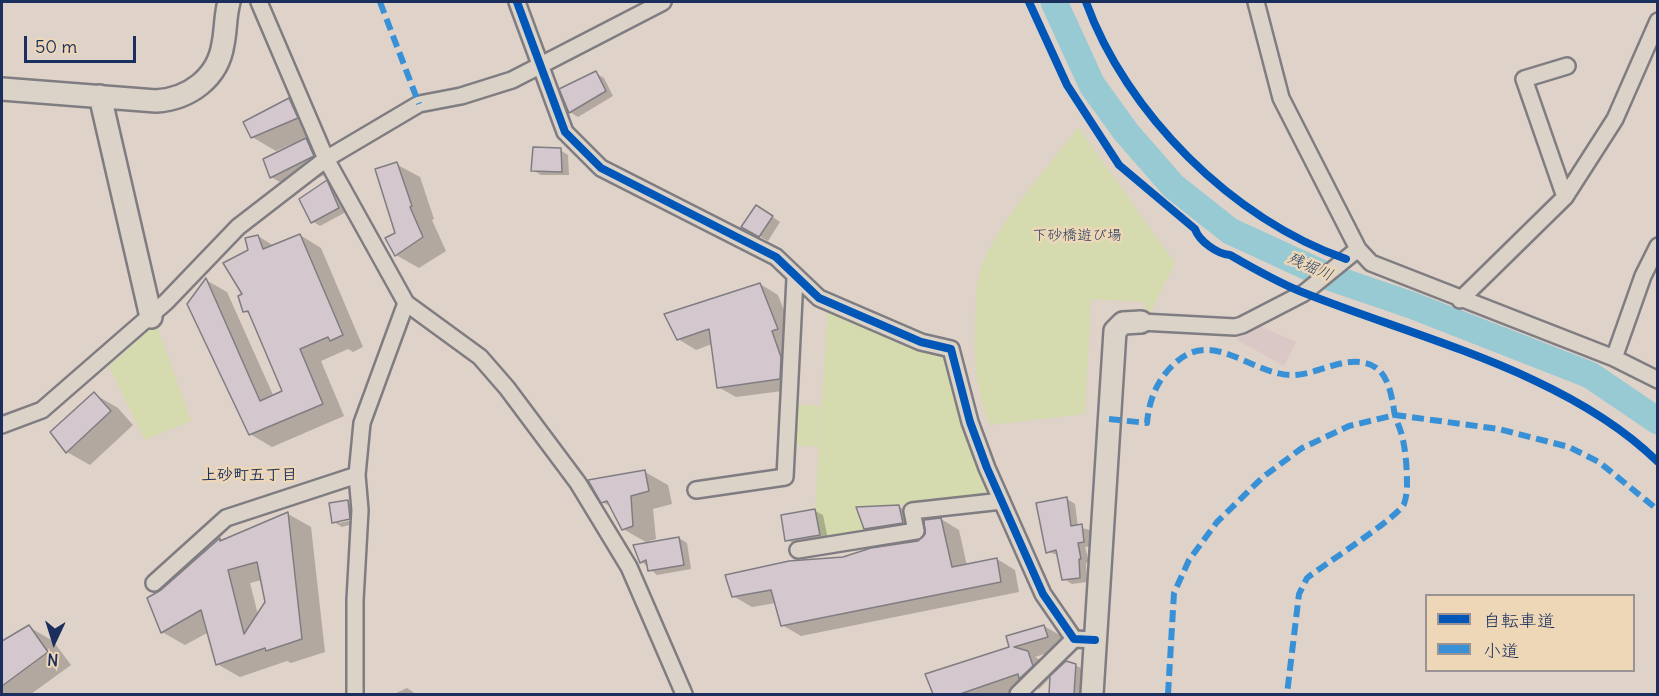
<!DOCTYPE html>
<meta charset="utf-8">
<style>
body{margin:0}
#map{position:relative;width:1659px;height:696px;overflow:hidden;background:#dfd2c9;font-family:Delius,"Klee One",sans-serif}
canvas{display:block}
.frame{position:absolute;inset:0;border:3px solid #1b2f5e;pointer-events:none}
.legend{position:absolute;left:1425px;top:594px;width:210px;height:78px;box-sizing:border-box;background:#edd7b6;border:2px solid #999493;margin:0;padding:8px 10px;list-style:none;font-size:18px;color:#1b2f5e}
.legend li{display:flex;align-items:center;gap:12px;height:30px}
.legend b{width:30px;border:2px solid #999493}
.north{position:absolute;left:24px;top:612px;width:60px;height:60px;-webkit-text-stroke:4px #edd7b6;paint-order:stroke;rotate:184deg;font-size:16px;font-weight:700;line-height:24px;text-align:center;color:#1b2f5e}
.north::after{content:'';display:block;margin:auto;width:21px;height:27px;background:#1b2f5e;clip-path:polygon(50% 0,100% 100%,50% 72%,0 100%)}
.scale{position:absolute;left:24px;top:36px;width:112px;height:27px;box-sizing:border-box;border:3px solid #1b2f5e;border-top:0;padding-left:8px;font-size:18px;line-height:21px;white-space:nowrap;color:#1b2f5e;-webkit-text-stroke:4px #edd7b6;paint-order:stroke}
</style>
<div id="map">
<canvas width="1659" height="696"></canvas>
<div class="frame"></div>
<ul class="legend">
<li><b style="height:8px;background:#0057b8"></b>自転車道</li>
<li><b style="height:8px;background:#3891d7"></b>小道</li>
</ul>
<div class="north">N</div>
<div class="scale">50 m</div>
</div>
<script>
const g = document.querySelector('canvas').getContext('2d');
g.lineJoin = 'round';
function fillPath(path, color) { g.fillStyle = color; g.fill(path, 'evenodd'); }
function stroke(path, color, width, dash) { g.strokeStyle = color; g.lineWidth = width; g.lineCap = dash ? 'butt' : 'round'; g.setLineDash(dash || []); g.stroke(path); }
function write(font, color, halo, rows, align = 'center') {
  g.font = font + ' Delius,"Klee One",sans-serif'; g.lineWidth = 5; g.setLineDash([]); g.textBaseline = 'middle'; g.strokeStyle = halo; g.fillStyle = color; for (const [text, x, y, turn = 0] of rows) {
    g.save(); g.translate(x, y); g.rotate((+turn || 0) * Math.PI / 180); g.textAlign = isNaN(turn) ? turn : align; if (halo) g.strokeText(text, 0, 0); g.fillText(text, 0, 0); g.restore();
  }
}
fillPath(new Path2D(`
 M1258,325L1296,342L1284,366L1237,340L1243,330Z`), '#dac8c6');
fillPath(new Path2D(`
 M1078,127L1175,263L1149,315L1143,302L1091,299L1085,414L990,425C977,392 973,361 975,326C976,311 975,295 978,280C987,233 1049,167 1078,127Z
 M828,306L947,350L997,491L899,505L857,507L865,531L822,538L815,509Z
 M156,323L191,421L145,440L109,367Z
 M794,404L820,406L818,447L792,445Z`), '#d5dbae');
fillPath(new Path2D(`
 M596,73L604,78L613,96L578,117L570,112Z
 M289,100L313,113L320,131L304,138L330,153L336,169L294,190L271,177L293,146L292,144L276,151L252,137Z
 M560,150L568,155L569,175H541L533,170Z
 M396,164L420,177L434,219L432,220L446,251L419,268L396,255Z
 M327,182L335,187L346,212L320,226L312,221Z
 M764,211L780,222L768,241L743,227Z
 M300,235L321,248L363,347L353,352L348,349L321,361L344,416L272,447L250,434L189,304L206,280L227,292L274,397L284,392L252,315L244,311V294L250,251L258,236L274,246Z
 M760,284L778,295L795,339L789,341L798,368V389L736,397L718,387L712,344L696,350L678,339Z
 M94,394L118,408L133,425L90,465L67,452L52,432Z
 M645,472L668,485L672,504L653,509L656,539L646,542L623,529L612,507L602,502Z
 M1067,499L1075,504L1078,527L1090,530L1091,546L1085,547L1089,562L1086,563L1087,582L1072,584L1064,579L1058,555L1048,552Z
 M347,502L355,506L356,516L339,520V523L357,519V523L342,527L334,522Z
 M898,506L906,511L910,527L874,533L866,528Z
 M815,511L823,515L828,539L795,544L787,540Z
 M288,514L311,527L325,652L291,663L287,661L240,677L217,664L209,632L185,645L162,632L161,591L220,540L223,542ZM262,580L266,603L258,615L250,583Z
 M941,519L959,530L967,566L997,559L1015,570L1019,592L801,636L782,625L776,603L752,607L733,596L843,558L918,542Z
 M679,538L687,543L691,569L657,575L642,562Z
 M1044,626L1063,637L1066,647L1035,657L1046,663L1051,677L1039,689L1033,686L1008,694H935L927,674L1011,648Z
 M29,627L53,641L71,665L31,694H2V643Z
 M1075,665L1088,672L1086,694H1050L1051,677Z
 M407,688L416,694H394Z`), '#0003');
stroke(new Path2D(`
 M1054,2L1092,85L1126,132L1173,186L1230,231L1332,278L1411,305L1590,375L1658,421`), '#98cad4', 27);
const building = new Path2D(`
 M596,71L606,91L569,113L559,89Z
 M289,98L298,118L251,138L243,122Z
 M306,138L314,156L270,178L263,159Z
 M533,147L561,148L562,172L531,171Z
 M397,162L412,206L410,207L423,237L395,256L385,238L395,233L375,169Z
 M327,180L339,208L311,223L299,199Z
 M756,205L773,216L759,237L741,227Z
 M300,234L343,335L330,341L328,337L300,349L323,404L249,435L187,304L206,278L260,401L282,391L248,311L243,312L238,296L242,294L223,263L248,250L245,238L258,235L263,249Z
 M760,283L778,329L772,331L781,357L780,379L717,388L709,329L677,340L664,314Z
 M94,392L111,411L66,453L50,432Z
 M645,470L649,491L631,496L633,526L622,530L607,501L601,503L588,480Z
 M1067,497L1071,526L1082,524L1084,542L1078,543L1081,559H1079L1080,578L1062,580L1056,550L1046,553L1036,503Z
 M348,500L350,519L332,523L329,503Z
 M899,505L903,523L864,529L856,507Z
 M815,509L820,535L785,541L781,515Z
 M288,512L302,639L266,651L265,648L216,665L201,610L161,633L147,598L161,590L220,538V541ZM257,562L265,602L244,634L228,570Z
 M941,518L952,567L997,558L1001,582L781,626L771,590L732,597L725,575L789,561L843,557L871,548L918,541L925,534L924,520Z
 M679,537L684,565L648,571L646,560L640,563L633,545Z
 M29,625L48,652L2,686V641Z
 M1044,625L1048,637L1014,647L1028,651L1033,666L1019,679L1018,674L960,694H933L925,674L1009,647L1006,636Z
 M1066,661L1076,664L1074,694H1049L1050,676Z`);
fillPath(building, '#d4c8ce');
stroke(building, '#7f7d82', 1.5);
const street = new Path2D(`
 M259,2L326,159L406,303L480,357L507,388L578,483L629,567L684,694
 M517,2L565,132L601,168L776,257L819,298L921,342L951,349L970,422L987,468L1043,594L1074,639L1095,640
 M1256,2L1281,98L1358,249L1371,263L1614,358L1658,380
 M1565,197L1524,79L1567,66
 M1460,300L1565,197L1615,119L1658,21
 M1141,322L1235,327L1242,325L1304,293L1358,249
 M1614,358L1643,276L1658,246
 M2,425L42,410L166,302L238,227L326,159L419,104L461,96L512,80L663,2
 M696,490L785,477L795,278
 M798,550L916,531L912,511L1002,501
 M154,583L226,518L357,475
 M355,694V600L360,510L357,475L362,423L406,303
 M1018,694L1074,639`);
const secondary = new Path2D(`
 M2,89L156,101C189,99 218,78 223,44C226,30 225,16 229,2
 M100,96L151,317
 M1092,694L1115,331L1123,323L1141,322`);
stroke(street, '#7f7d82', 20);
stroke(secondary, '#7f7d82', 26);
stroke(street, '#dcd3c8', 15);
stroke(secondary, '#dcd3c8', 21);
stroke(new Path2D(`
 M380,2L419,104
 M1109,419L1147,423C1149,401 1156,382 1172,366C1211,326 1248,373 1290,375C1315,376 1340,357 1365,363C1387,367 1391,392 1394,410C1395,419 1400,427 1402,436C1406,451 1407,470 1407,486C1407,490 1406,499 1404,504C1397,518 1325,564 1307,578L1299,594L1287,694
 M1168,694L1174,593L1189,560L1217,522L1263,477L1302,448L1349,426L1395,415L1499,429L1569,447L1599,462L1658,510`), '#3891d7', 6, [12, 6]);
stroke(new Path2D(`
 M517,2L565,132L601,168L776,257L819,298L921,342L951,349L970,422L987,468L1043,594L1074,639L1095,640
 M1029,2L1067,85L1119,165L1195,229C1199,241 1217,254 1230,255C1255,269 1280,284 1307,294C1421,339 1569,374 1658,462
 M1086,2C1126,113 1233,220 1346,259`), '#0057b8', 8);
write('15px', '#2d4164', '#edd7b6', [
 ["下砂橋遊び場",1077,236]
]);
write('italic 16px', '#294670', '#edd7b6', [
 ["残堀川",1310,267,24]
]);
write('bold 16px', '#1b2f5e', '#edd7b6', [
 ["上砂町五丁目",249,475]
]);
</script>
